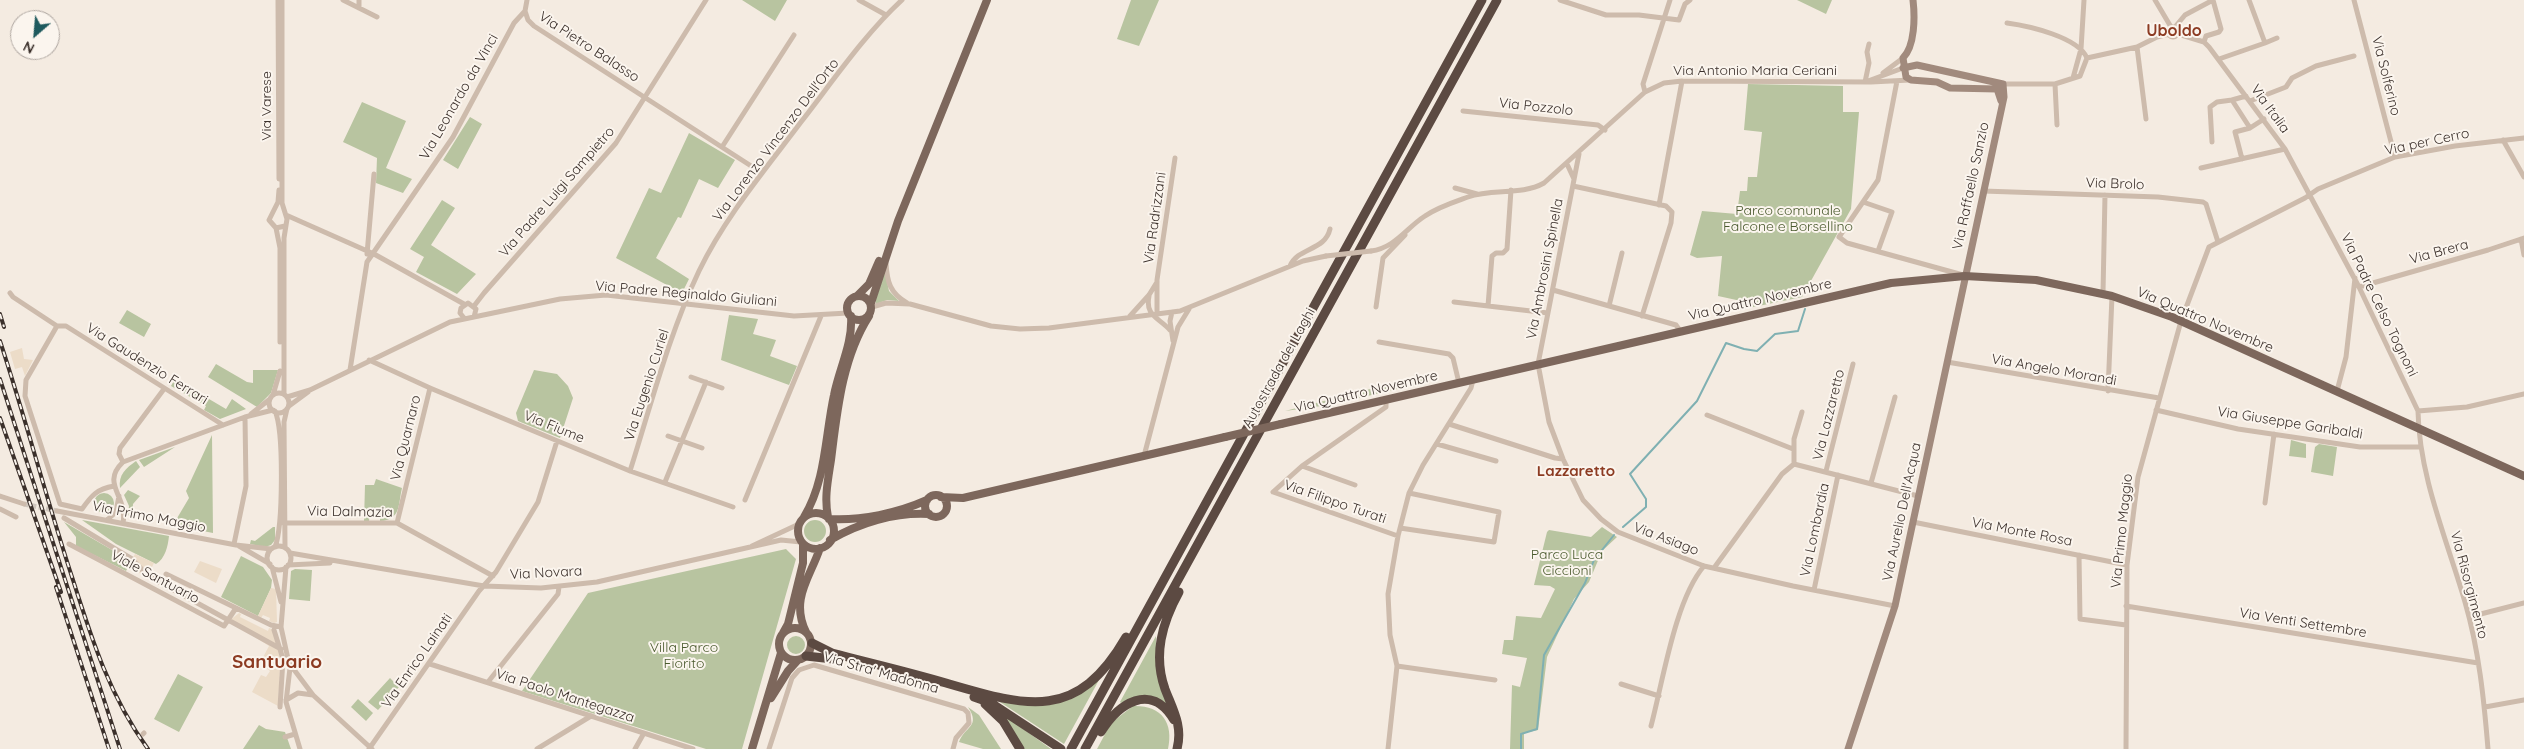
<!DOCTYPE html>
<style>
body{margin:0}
#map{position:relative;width:2524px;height:749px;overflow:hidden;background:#f4ebe1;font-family:Quicksand,sans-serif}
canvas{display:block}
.north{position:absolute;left:10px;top:10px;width:50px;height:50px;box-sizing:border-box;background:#fbf5ee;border:1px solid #aea6a0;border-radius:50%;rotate:207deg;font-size:14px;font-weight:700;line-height:20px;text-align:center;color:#3b302b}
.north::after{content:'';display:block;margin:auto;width:18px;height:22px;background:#1f5a5e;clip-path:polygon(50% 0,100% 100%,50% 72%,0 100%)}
</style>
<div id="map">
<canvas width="2524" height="749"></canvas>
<div class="north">N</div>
</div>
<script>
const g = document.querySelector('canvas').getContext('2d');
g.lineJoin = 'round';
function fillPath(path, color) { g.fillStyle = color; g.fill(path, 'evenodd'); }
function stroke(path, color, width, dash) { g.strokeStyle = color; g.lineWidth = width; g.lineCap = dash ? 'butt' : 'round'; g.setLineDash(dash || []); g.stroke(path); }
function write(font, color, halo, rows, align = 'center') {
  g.font = font + ' Quicksand,sans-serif'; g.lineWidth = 4; g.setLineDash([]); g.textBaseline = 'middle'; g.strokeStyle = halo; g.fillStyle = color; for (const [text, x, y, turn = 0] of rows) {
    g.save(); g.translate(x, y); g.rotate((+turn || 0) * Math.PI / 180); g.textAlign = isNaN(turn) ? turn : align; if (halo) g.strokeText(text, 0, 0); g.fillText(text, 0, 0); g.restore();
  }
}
fillPath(new Path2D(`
 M742,0H787L775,21Z
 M1131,0H1159L1139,46L1117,39Z
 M1797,0H1832L1826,14Z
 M1748,84L1843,86V112H1859L1851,209L1802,297L1739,310L1741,301L1718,296L1722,256L1697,258L1690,255L1702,211L1737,214L1740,191H1747L1748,177H1757L1762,132L1744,130Z
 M362,102L406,121L386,168L412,179L403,193L376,183L377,158L343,142Z
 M470,117L482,124L458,169L443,160Z
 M689,133L735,160L718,188L699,179L681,218L678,217L656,258L689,279L682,293L616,258L649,188L661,193Z
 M442,200L455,208L431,245L476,274L457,294L416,272L424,257L410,249Z
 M885,271L889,291L899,301L887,300L876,304L875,298Z
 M127,310L151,324L144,337L119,323Z
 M729,315L758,319L753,334L776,340L770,356L797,366L789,385L721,360Z
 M216,364L247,382L253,383V370H278L271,393L257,407L208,377Z
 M534,370L557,374L568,386L573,398L560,438L518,421L516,413Z
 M175,379L226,409L232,399L246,409L220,419L204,410L206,406L171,386Z
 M1423,379V383L1329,405L1285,411L1378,387Z
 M212,435L213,533L173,525L189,498L186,491Z
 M2291,440L2306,444V458L2289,456Z
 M2319,444L2337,447L2333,476L2311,472L2315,447Z
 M175,447L144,467L139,460Z
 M136,461L140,467L120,488C118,475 126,468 136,461Z
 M376,479L402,488C398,505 401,520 380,521V513L370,512L369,521H364L365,485H374Z
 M128,490L140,496L133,504L132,518L128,515L129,506L124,495Z
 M94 503a10 10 0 1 1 20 0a10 10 0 1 1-20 0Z
 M804 531a11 11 0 1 1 22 0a11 11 0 1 1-22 0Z
 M82,520L169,536C168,546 165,559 156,564L116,544Z
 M64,522L131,561L126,571L76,546V537Z
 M273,527H275V540L271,545L265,547L250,544L251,540L255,541Z
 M1602,527L1617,537L1602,551L1589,582L1574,599L1547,657L1538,730L1524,733V749H1510L1512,685L1520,687L1527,658L1502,654L1504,640H1513L1516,616L1541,618L1555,589L1550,586L1534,585L1547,532L1549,530L1591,537Z
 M786,549L796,559L742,749H706L522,691L588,593Z
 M241,556L263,567L272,580L271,588L258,616L221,597Z
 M295,569L312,570L310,601L289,599L291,571Z
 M787 645a9 9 0 1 1 18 0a9 9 0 1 1-18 0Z
 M1156,636V663L1170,708L1132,698L1121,703L1120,702Z
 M178,674L203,687L179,732L154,719Z
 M390,678L399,687L378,710L368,702Z
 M1099,680L1064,744L1000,702L1045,705L1071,699Z
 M358,699L373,713L366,721L351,707Z
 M1133,706C1161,705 1174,722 1168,749H1097L1111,723Z
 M968,707L979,715L1001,749H983L959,742C965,726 981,727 968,707Z
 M1004,715L1051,749H1024Z
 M259,725L266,729L285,732L291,749H243Z`), '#b8c4a0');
fillPath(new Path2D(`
 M22,348L24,359L33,360L25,376L22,367L15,369L10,352Z
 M135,554L154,563L147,577L128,567Z
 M200,561L222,569L216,583L194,572Z
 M271,588L276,589L277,622L274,623L269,621L270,618L263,615L261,618L258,616Z
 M239,613L241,614L240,617L268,631L269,628L274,630L281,649L278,706L252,692L261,675L266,677L270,671L260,663L269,646L229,621Z`), '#ecdcc8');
stroke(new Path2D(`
 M1623,527L1646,507V499L1630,474L1697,401L1726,343L1744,349L1757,351L1775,334L1798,331L1805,309
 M1521,749V734L1537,729L1544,655L1585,583L1594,560L1614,535`), '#7fb0b2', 2);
stroke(new Path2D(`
 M24,504L57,511`), '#cfc6bd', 5, [5, 2.5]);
stroke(new Path2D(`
 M278,0L279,179
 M282,0V203L287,219L284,238V394
 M343,0L377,17
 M359,0V8
 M859,0L886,15
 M1560,0L1606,15H1639L1679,20L1685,4L1690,0
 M2155,0L2171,27
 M2354,0L2395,157
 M525,11L528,20L534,26L762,173
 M2168 32a5 5 0 1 1 10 0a5 5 0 1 1-10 0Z
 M2175,27L2185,15L2213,0
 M2178,34L2204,42L2209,47L2285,149L2359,287L2418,411C2419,476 2447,540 2465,602C2479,650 2484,700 2488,749
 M2204,42L2206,36L2219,32L2221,29L2213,0
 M2265,43L2277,38
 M2137,47L2146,119
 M2087,58L2137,47L2157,37L2169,34
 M2219,59L2265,43L2249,0
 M1883,73L1903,58
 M2073,78L2081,49L2084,0
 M1868,81L1903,68
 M1897,81L1878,180L1839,237L1847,243L1963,275
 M1865,82L1869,63L1867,52L1869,44
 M2003,84H2055L2080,76L2087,58C2078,37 2029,26 2007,23
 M2055,84L2057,125
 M1645,92L1643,84L1670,0
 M2246,96L2232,100L2250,128
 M2250,101L2286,87L2292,78L2316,66L2354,56
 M1463,111L1598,125L1605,130
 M2503,140L2524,177
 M2212,142L2210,107L2217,102L2232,100
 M722,147L794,35
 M1579,154L1538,364L1549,422L1563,459L1583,500L1601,519L1618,532L1704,566L1793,586L1895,606
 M2242,159L2235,132L2250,128L2264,119
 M1567,164L1574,179
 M2201,168L2285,149
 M1573,186L1666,206L1672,212L1671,223L1642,316
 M1455,188L1477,194
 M279,190L278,202L269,220L276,228L285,226
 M1983,191L2158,197L2203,202L2206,204L2218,242
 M1863,202L1892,212L1878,251
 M1659,205L1682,81
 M286,215L374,254L464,304
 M276,228L280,248V342
 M2521,239L2524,255
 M1371,251C1395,248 1406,228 1425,216C1438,207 1454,202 1468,197C1492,188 1521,196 1544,183L1645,92L1664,83L1682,81L1871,82L1910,80
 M367,254L374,174
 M886,263C887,282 890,293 907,303
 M1290,266C1298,247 1325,251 1330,229
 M2359,287L2488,250L2524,238
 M1553,290L1676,325L1681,332
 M10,293L13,297L57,326H66L223,425
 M2103,293L2105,195
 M1149,296C1145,316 1158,317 1170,330
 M1454,302L1548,313
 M474,306L484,293L616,143L706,0
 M1488,306L1492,256L1496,253H1503L1507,249L1511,190
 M1609,306L1622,253
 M872,307L886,303L910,304L991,326L1020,329L1049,328L1180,311L1303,261L1326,256
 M1376,307L1383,258L1405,235
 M1172,312L1170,321L1173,341
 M1157,313V280L1175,158
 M1130,316L1149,295L1157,282
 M464,318L460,313L461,308L468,303L476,309L474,317
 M57,326L26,380L25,396L60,504L82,509C92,495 97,489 114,486
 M1379,342L1449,354L1453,358L1459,383
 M369,360L430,388L630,471L733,507
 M1947,362L2159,398
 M350,370L367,262L453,137L514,23L525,11L527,0
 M691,377L722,388
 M2108,391L2112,296
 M2337,391L2346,357L2355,278
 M269 403a10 10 0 1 1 20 0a10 10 0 1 1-20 0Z
 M273,395L280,371
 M287,397L310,390L450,322L560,299L606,295L794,316L848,313
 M1386,400V407L1302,466L1273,492L1398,536
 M289,406L308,392
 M2156,410L2238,429L2360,447H2421
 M2418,411L2467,407L2524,394
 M251,414L270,399
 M1707,415L1793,449
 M1449,424L1555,458L1563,459
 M668,436L702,448
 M1437,444L1496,461
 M1144,456L1178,327L1189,309
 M123,462L119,454L120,448L164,389
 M1794,464V439L1802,412
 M1302,466L1355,485
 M630,471C651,405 669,334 699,271C725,217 765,170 801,122C833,81 864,35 902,0
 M1826,471L1853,364
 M665,482L706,382
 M1871,483L1895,397
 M0,496L24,504
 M745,500L821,316
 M2265,503L2274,434
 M0,509L16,517
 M57,511L236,545L271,549
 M64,518L132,559L148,576L281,649
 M107,520L116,512L119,496
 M1913,522L2127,565
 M123,523C128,496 100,484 123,462L245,417L273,410
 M283,523H397L493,576
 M397,523L430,388
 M1400,528L1494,542L1499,512L1409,493
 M69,544L224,626L236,608
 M234,544L246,486L245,417
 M239,546L270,564
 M752,546L799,524
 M267 558a12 12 0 1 1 24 0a12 12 0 1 1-24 0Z
 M275,547C283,527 284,431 275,411
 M285,547L284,422L287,409
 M290,553L484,586L541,588L597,582L781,540L801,542
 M2079,555L2080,619L2126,625
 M288,565L330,563
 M272,567L281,602
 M286,567L281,627L290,668L286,702L300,749
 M1714,568L1782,474L1794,464L1918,496
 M166,574L271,625L281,627
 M1814,590L1838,475
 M2126,606L2478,663
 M2469,617L2524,603
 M274,630L283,659L280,707
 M289,663L313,695L372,749
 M430,664L693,749
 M1397,666L1495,680
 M488,682L558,594L559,587
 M1621,684L1659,696
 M286,700L298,693L313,695
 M2485,707L2524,700
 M1651,726C1663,681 1675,600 1704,566
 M143,734L144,733
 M285,737L295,734
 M369,749L479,591L496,572L538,502L557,441
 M537,749L591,716
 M635,749L644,733
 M769,749L792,678L799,670L814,665L964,709L968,713L969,723L956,738L953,749
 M1388,749L1397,666L1390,635L1388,594L1398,536L1409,493L1423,465L1471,388L1473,380
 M2126,749L2127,565L2138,477L2181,321L2209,247L2305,198L2318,189L2395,157L2455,146L2524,138`), '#cdbbac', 5);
stroke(new Path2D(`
 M1913,0C1915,17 1915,46 1903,58L1906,77L1911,80L1937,82L1950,88L1997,89L2001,101
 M1903,68L1917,65L2003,84
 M1848,749L1895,606L2004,97L2003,84`), '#a18a7d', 7);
stroke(new Path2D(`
 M847 308a12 12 0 1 1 24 0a12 12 0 1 1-24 0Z
 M857,296L869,284L879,261
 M871,303L898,221L987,0
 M1281,424L1891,283L1965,276L2036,280L2112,296L2172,317L2524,476
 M925 506a11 11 0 1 1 22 0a11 11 0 1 1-22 0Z
 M941,497L963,498L1225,437
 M798 531a18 18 0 1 1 36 0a18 18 0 1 1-36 0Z
 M804,517C826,481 825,436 834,395C839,369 853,343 851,316
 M828,517C824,498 828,480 831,460C837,412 842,358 869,316
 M829,519C861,521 898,513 927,500
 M830,540C859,523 895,512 929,514
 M779 644a16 16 0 1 1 32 0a16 16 0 1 1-32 0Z
 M806,632C790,599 810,578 820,548
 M783,633L788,624L803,563V544
 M771,698L788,671L797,661
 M752,749L781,653`), '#7d675c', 8);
stroke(new Path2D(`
 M812,643L832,653C870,663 909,672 946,683C1028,707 1077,722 1126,637
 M806,656L833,659
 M974,697L991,703
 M988,701L1061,749
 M985,704L1003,721L1020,749
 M1101,732C1118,704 1151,681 1174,720
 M1071,749L1482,0
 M1085,749L1497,0
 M1177,749C1183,726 1173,710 1165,689C1153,655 1162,623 1179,592`), '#5c4a42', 9);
const rail = new Path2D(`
 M0,314L4,327
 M0,341C26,420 47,501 73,580C92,640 110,697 148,749
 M0,379L120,749
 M0,418L61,592
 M56,587L109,749`);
stroke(rail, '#3b302b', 4);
stroke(rail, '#fbf5ee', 2, [5.5]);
stroke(new Path2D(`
 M1326,256L1371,251`), '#cdbbac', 5);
stroke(new Path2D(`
 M1225,437L1281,424`), '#7d675c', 8);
write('14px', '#3b302b', '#fbf5ee', [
 ["Via Pietro Balasso",589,47,33],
 ["Via Antonio Maria Ceriani",1755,71],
 ["Via Solferino",2386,76,76],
 ["Via Leonardo da Vinci",459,97,-60],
 ["Via Varese",267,106,-90],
 ["Via Pozzolo",1536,107,6],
 ["Via Italia",2270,109,54],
 ["Via Lorenzo Vincenzo Dell'Orto",776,140,-53],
 ["Via per Cerro",2427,142,-12],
 ["Via Brolo",2115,184,2],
 ["Via Raffaello Sanzio",1971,186,-78],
 ["Via Padre Luigi Sampietro",557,192,-49],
 ["Via Radrizzani",1155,218,-82],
 ["Via Brera",2439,252,-15],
 ["Via Ambrosini Spinella",1545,269,-79],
 ["Via Padre Reginaldo Giuliani",686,294,5],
 ["Via Quattro Novembre",1760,300,-13],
 ["Via Padre Celso Tognoni",2379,305,64],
 ["Via Quattro Novembre",2205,320,23],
 ["Via Gaudenzio Ferrari",147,364,32],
 ["Autostrada dei Laghi",1279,368,-61],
 ["Via Angelo Morandi",2054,370,10],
 ["Via Eugenio Curiel",647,385,-72],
 ["Via Quattro Novembre",1366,392,-13],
 ["Via Lazzaretto",1829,415,-76],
 ["Via Giuseppe Garibaldi",2290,423,9],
 ["Via Fiume",554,427,22],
 ["Via Quarnaro",406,438,-76],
 ["Via Filippo Turati",1335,502,19],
 ["Via Dalmazia",350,512,1],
 ["Via Aurelio Dell'Acqua",1902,512,-78],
 ["Via Primo Maggio",149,517,11],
 ["Via Lombardia",1815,530,-78],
 ["Via Primo Maggio",2122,531,-84],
 ["Via Monte Rosa",2022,532,11],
 ["Via Asiago",1666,539,21],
 ["Via Novara",546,573,-3],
 ["Viale Santuario",155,577,28],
 ["Via Risorgimento",2469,585,75],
 ["Via Venti Settembre",2303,623,9],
 ["Via Enrico Lainati",417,661,-55],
 ["Via Stra' Madonna",881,673,16],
 ["Via Paolo Mantegazza",565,696,18]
]);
write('14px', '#4a5a2e', '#fbf5ee', [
 ["Parco comunale",1788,211],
 ["Falcone e Borsellino",1788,227],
 ["Parco Luca",1567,555],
 ["Ciccioni",1567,571],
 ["Villa Parco",684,648],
 ["Fiorito",684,664]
]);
write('bold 15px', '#8c3b22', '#fbf5ee', [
 ["Lazzaretto",1576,471]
]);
write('bold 16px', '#8c3b22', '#fbf5ee', [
 ["Uboldo",2174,31]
]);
write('bold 19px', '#8c3b22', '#fbf5ee', [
 ["Santuario",277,662]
]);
</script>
